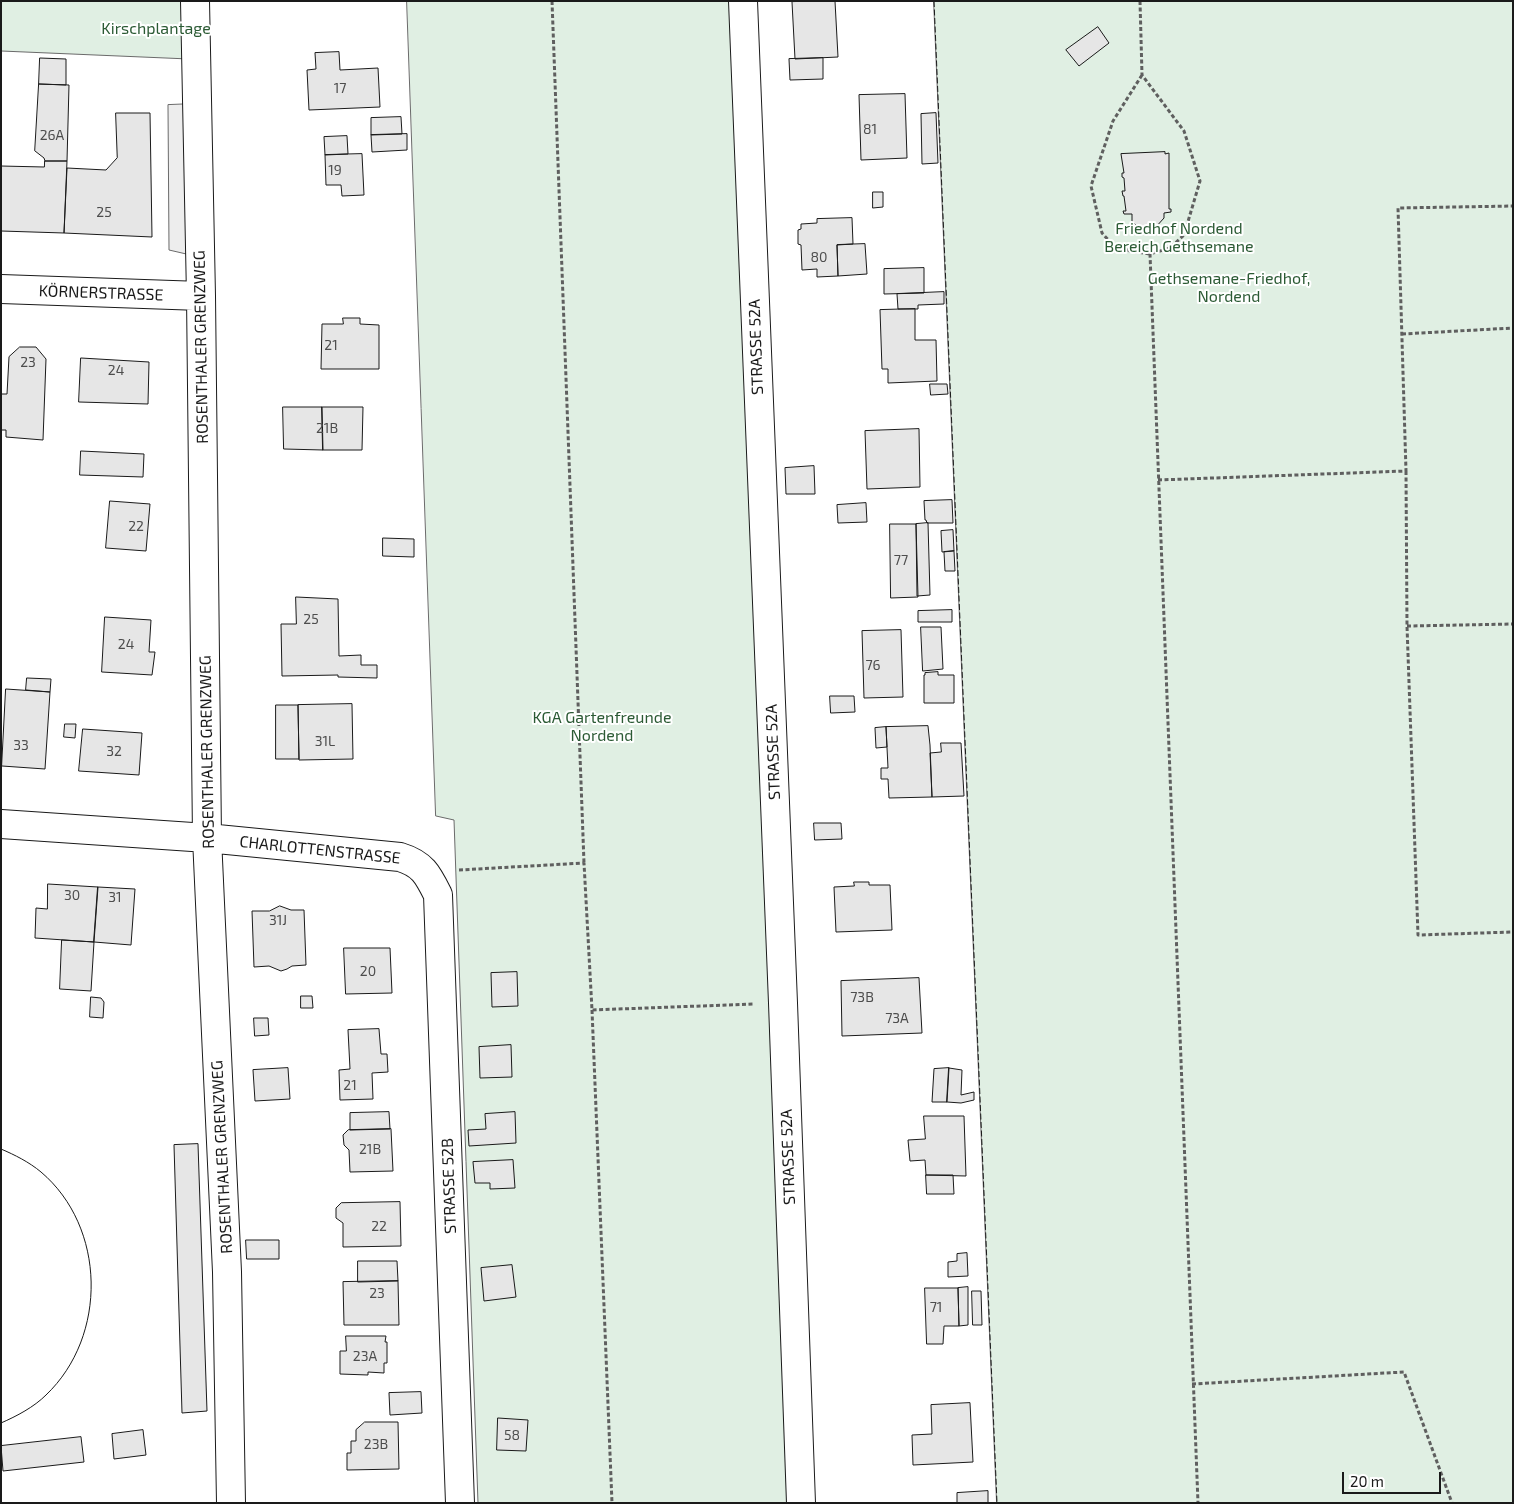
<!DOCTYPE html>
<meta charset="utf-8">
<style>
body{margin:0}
#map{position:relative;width:1514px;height:1504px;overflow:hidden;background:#fff;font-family:"Exo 2",sans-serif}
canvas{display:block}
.frame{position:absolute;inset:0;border:2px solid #1a1a1a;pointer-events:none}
.scale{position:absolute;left:1342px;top:1472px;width:99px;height:22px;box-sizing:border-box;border:2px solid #1a1a1a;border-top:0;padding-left:6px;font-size:15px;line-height:18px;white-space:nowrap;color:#1a1a1a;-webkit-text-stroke:4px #fff;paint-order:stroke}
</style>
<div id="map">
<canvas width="1514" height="1504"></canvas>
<div class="frame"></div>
<div class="scale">20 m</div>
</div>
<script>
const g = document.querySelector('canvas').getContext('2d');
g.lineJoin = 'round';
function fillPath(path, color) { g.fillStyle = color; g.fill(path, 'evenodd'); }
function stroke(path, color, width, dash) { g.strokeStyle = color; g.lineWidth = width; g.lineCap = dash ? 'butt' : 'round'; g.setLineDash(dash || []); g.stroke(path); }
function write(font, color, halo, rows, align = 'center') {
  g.font = font + ' "Exo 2",sans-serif'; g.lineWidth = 4; g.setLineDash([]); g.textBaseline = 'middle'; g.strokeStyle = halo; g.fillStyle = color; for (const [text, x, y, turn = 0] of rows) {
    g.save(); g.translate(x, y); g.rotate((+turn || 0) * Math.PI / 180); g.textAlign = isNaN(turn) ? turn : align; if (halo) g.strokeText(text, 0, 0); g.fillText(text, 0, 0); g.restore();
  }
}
const green = new Path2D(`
 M1,1H188L189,59L1,51Z
 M407,1H743L801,1503H478L454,820L436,816Z
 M934,1H1513V1503H997Z`);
fillPath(green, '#e0efe3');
stroke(green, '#6a6a6a', 1);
const parking = new Path2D(`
 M193,104L195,256L169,250L168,105Z`);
fillPath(parking, '#ededed');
stroke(parking, '#6a6a6a', 1);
const building = new Path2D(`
 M835,1L838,57L795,59L792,2Z
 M1098,27L1109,43L1079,66L1066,50Z
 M339,52L340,70L378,68L380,107L309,110L307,70L316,69L315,53Z
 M40,58L66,59V85L39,84Z
 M823,58V79L790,80L789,59Z
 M39,84L69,85L67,161H45L44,158L35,151Z
 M905,94L907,158L861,160L859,95Z
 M116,113H150L152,237L64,233L67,168L106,170L117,158Z
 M936,113L938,163L922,164L921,114Z
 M401,117L402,134L371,135V118Z
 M407,134V150L372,152L371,135Z
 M347,136L348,154L325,155L324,137Z
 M1165,152V154L1169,153V209H1171V212L1164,213V218L1155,228L1140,229L1132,221V214H1124L1123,211H1126L1124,196H1123L1122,191H1125L1124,178L1122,177V173H1124L1121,154Z
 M362,154L364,195L342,196L341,185H326L325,155Z
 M45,161H67L64,233L1,231V166L44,167Z
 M873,192H883V207L873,208Z
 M852,218L853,244L837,245L838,276L817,277V269L802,270L801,245L798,244V230L801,229V224L817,223V219Z
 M865,244L867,274L838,276L837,245Z
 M924,268V293L884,294V269Z
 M944,292V304L918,305V309H898L897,294Z
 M915,309V340H936L937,381L888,383V369H882L880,310Z
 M343,318H360V324L379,325V369H321L322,324H343Z
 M20,347H36L46,359L43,440L6,437V430H1V394H7L9,357Z
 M81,358L149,362L148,404L79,402Z
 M930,384H947L948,394L931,395Z
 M283,407H322L323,450L284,449Z
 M322,407H363L362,450H323Z
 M919,429L920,487L867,489L865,431Z
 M81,451L144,454L143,477L80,475Z
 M814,466L815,494H786L785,468Z
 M952,500L953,523H927L926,520H925L924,501Z
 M110,501L150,504L146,551L106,548Z
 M866,503L867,522L838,523L837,505Z
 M928,523L930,595L917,596L916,524Z
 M890,524H916L918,597L891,598Z
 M953,530L954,551L942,552L941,531Z
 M383,538L414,539V557L383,556Z
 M954,551L955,571H945L944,552Z
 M296,597L338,599L339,656L361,655V665H377V678L338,677V675L282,676L281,624H296Z
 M952,610V622H918V611Z
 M105,617L151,620L149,652H155L152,675L102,672Z
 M921,627H941L943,669L923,671Z
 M901,630L903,697L864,698L862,631Z
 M938,672V675H954V703H924V675H925V673Z
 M27,678L51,679L50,692L26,690Z
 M6,689L50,692L45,769L2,766Z
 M830,696H854L855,712L831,713Z
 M352,704L353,759L299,760L298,705Z
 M276,705H298L299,759H276Z
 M65,724H76L75,738L64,737Z
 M928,726L930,745L932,797L889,798L888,779H881V768H888L886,727Z
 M886,727L887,747L876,748L875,728Z
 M83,729L142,733L139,775L79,771Z
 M941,743H961L964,796L932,797L930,753L941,752Z
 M814,823H841L842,839L815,840Z
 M854,882H869V885H890L892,930L836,932L834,887L854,886Z
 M48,884L98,887L94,942L35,938L36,908L47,909Z
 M98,887L135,889L131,945L94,942Z
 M280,906L291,910H304L306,965L292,966L287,969L281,971L269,966L254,967L252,911H269Z
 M62,940L94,942L91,991L60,989Z
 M344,948H390L392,993L346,994Z
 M517,972L518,1006L492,1007L491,973Z
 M919,978L922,1033L842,1036L841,981Z
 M301,996H312L313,1008H301Z
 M91,997L101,998L104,1002L103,1018L90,1017Z
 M254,1018H268L269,1035L255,1036Z
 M379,1029L381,1054H387L388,1072L372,1073L373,1099L340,1100L339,1070L350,1069L348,1030Z
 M511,1045L512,1077L480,1078L479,1047Z
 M288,1068L290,1099L255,1101L253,1070Z
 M949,1068L947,1102H932L934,1069Z
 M949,1068L962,1070L961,1095L974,1092V1100L961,1103L947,1102Z
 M389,1112L390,1129L350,1130V1113Z
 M515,1112L516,1143L469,1146L468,1130L486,1129L485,1114Z
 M924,1116H964L966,1176L926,1175L925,1160L910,1161L908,1140L925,1139Z
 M391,1129L393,1171L350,1172L349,1150L344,1145L343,1135L348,1130Z
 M198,1144L207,1411L182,1413L174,1145Z
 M513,1160L515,1188L490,1189V1183H475L473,1162Z
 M926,1175H953L954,1194H927Z
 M400,1202L401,1246L343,1247V1223L336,1218V1208L341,1203Z
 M246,1240H279V1259H247Z
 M967,1253L968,1276L948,1277V1262L957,1261V1254Z
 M358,1261H397L398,1281L358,1282Z
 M512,1265L516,1297L484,1301L481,1268Z
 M398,1281L399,1325H344L343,1282Z
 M968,1287V1325L959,1326L958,1288Z
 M925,1288H958L959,1326H944L943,1344H927Z
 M972,1291H981L982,1325H973Z
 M346,1336H386L385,1342H387V1363H384V1373L368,1372V1375L340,1374V1351H346Z
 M421,1392L422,1413L390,1415L389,1393Z
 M970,1403L973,1462L913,1465L912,1435L932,1434L931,1405Z
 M498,1418L528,1420L526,1451L497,1450Z
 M365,1422H398L399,1469L347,1470V1453H351V1441H356V1430Z
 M143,1430L146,1455L114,1459L112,1434Z
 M81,1437L84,1462L3,1471L1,1446Z
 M988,1491V1503H957V1493Z`);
fillPath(building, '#e6e6e6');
stroke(building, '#1a1a1a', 1);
const street = new Path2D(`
 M195,1L201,296L207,838L227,1272L231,1503
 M743,1L783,1003L801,1503
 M1,289L201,296
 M1,824L207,838L400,857C423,864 428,875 438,895L460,1503`);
stroke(street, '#1a1a1a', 30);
stroke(new Path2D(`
 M552,1L584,863
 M1140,1L1142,75L1184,131L1200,181L1184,235L1170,248L1150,254L1198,1503
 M1142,75L1113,121L1091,186L1102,233L1111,243L1130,251L1150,254
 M1402,334L1513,328
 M1406,471L1407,626L1418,935L1513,932
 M1158,480L1406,471L1398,208L1513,206
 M1407,626L1513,624
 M459,870L584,863L592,1010L754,1004
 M592,1010L612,1503
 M1192,1384L1404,1372L1452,1503`), '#5f5f5f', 3, [4, 2.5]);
stroke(street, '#fff', 28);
stroke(new Path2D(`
 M1,1149C15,1155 29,1162 41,1172C106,1227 108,1336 46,1395C34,1407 17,1416 1,1423`), '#1a1a1a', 1);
stroke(new Path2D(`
 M934,1L997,1503`), '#1a1a1a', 1, [6, 2.5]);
write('14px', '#4d4d4d', null, [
 ["17",340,88],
 ["81",870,129],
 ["26A",52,135],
 ["19",335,170],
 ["25",104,212],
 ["80",819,257],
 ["21",331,345],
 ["23",28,362],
 ["24",116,370],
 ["21B",327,428],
 ["22",136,526],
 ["77",901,560],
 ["25",311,619],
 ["24",126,644],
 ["76",873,665],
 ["31L",325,741],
 ["33",21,745],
 ["32",114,751],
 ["30",72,895],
 ["31",115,897],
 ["31J",278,920],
 ["20",368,971],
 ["73B",862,997],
 ["73A",897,1018],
 ["21",350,1085],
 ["21B",370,1149],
 ["22",379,1226],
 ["23",377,1293],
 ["71",936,1307],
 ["23A",365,1356],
 ["58",512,1435],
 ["23B",376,1444]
]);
write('16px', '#2b5a34', '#fff', [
 ["Kirschplantage",156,29],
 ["Friedhof Nordend",1179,229],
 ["Bereich Gethsemane",1179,247],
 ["Gethsemane-Friedhof,",1229,279],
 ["Nordend",1229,297],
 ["KGA Gartenfreunde",602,718],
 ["Nordend",602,736]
]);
write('16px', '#1a1a1a', '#fff', [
 ["KÖRNERSTRASSE",101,293,2],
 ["ROSENTHALER GRENZWEG",201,347,-91],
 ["STRASSE 52A",756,347,-92],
 ["ROSENTHALER GRENZWEG",207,752,-91],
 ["STRASSE 52A",773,752,-92],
 ["CHARLOTTENSTRASSE",320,850,6],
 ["ROSENTHALER GRENZWEG",222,1157,-93],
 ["STRASSE 52A",788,1157,-92],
 ["STRASSE 52B",449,1186,-92]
]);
</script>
